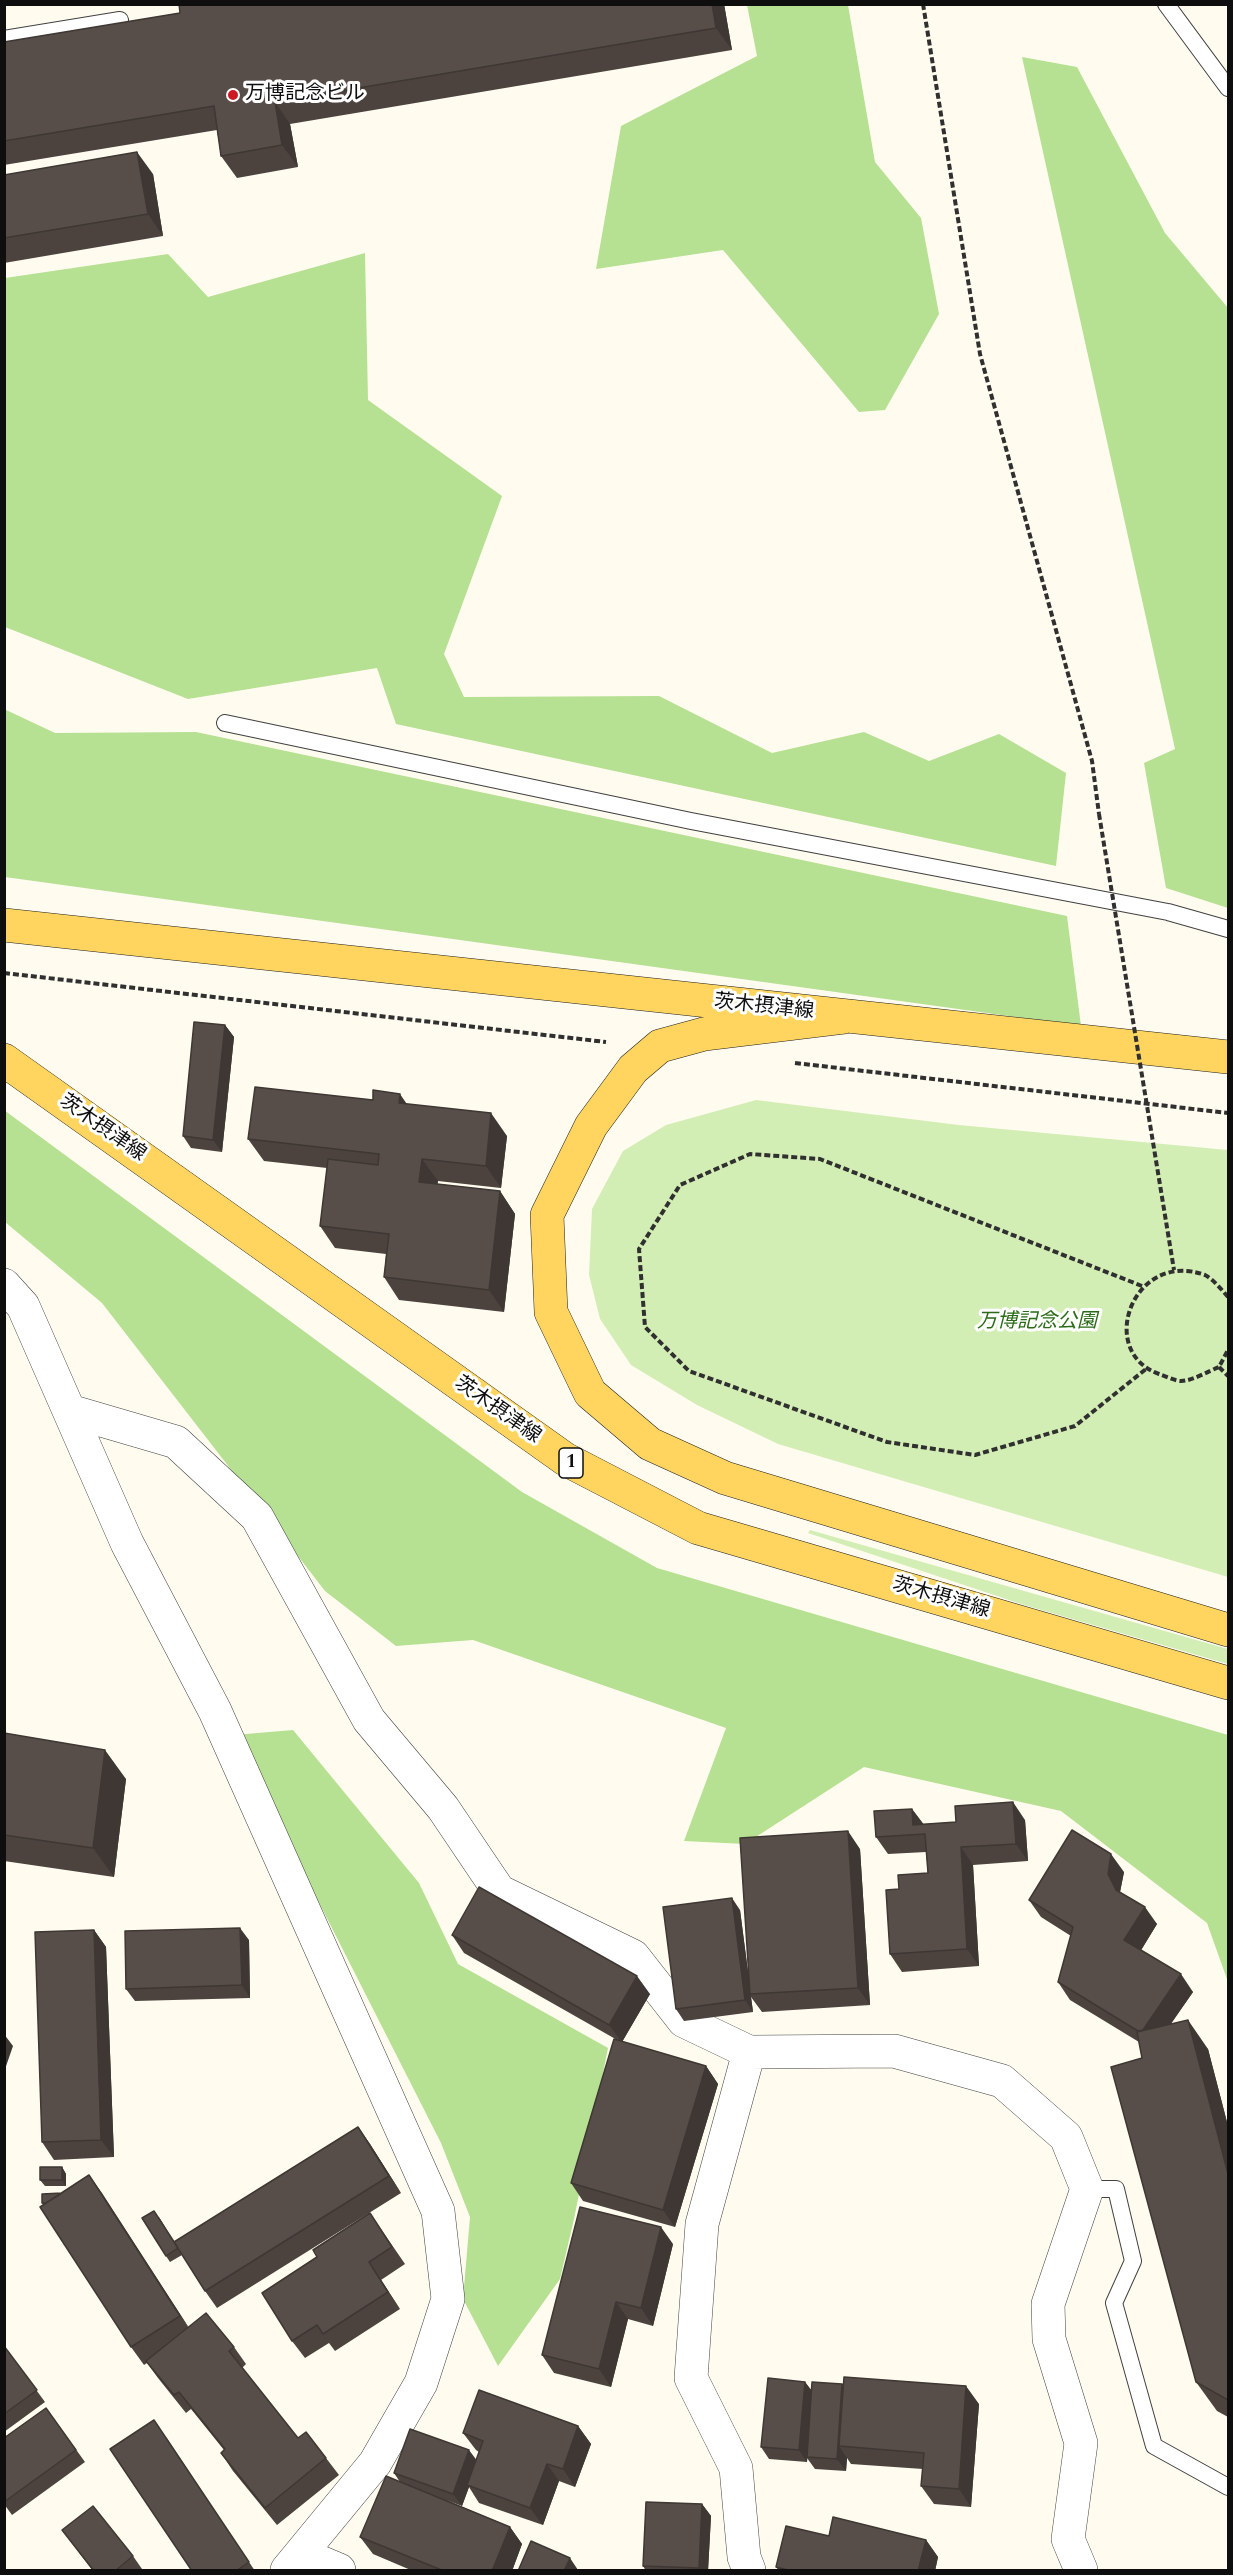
<!DOCTYPE html>
<meta charset="utf-8">
<style>
body{margin:0}
#map{position:relative;width:1233px;height:2575px;overflow:hidden;background:#fffcef;font-family:Spectral,serif}
canvas{display:block}
.frame{position:absolute;inset:0;border:6px solid #0e0e0e;pointer-events:none}
</style>
<div id="map">
<canvas width="1233" height="2575"></canvas>
<div class="frame"></div>
</div>
<script>
const g = document.querySelector('canvas').getContext('2d');
g.lineJoin = 'round';
function fillPath(path, color) { g.fillStyle = color; g.fill(path, 'evenodd'); }
function stroke(path, color, width, dash) { g.strokeStyle = color; g.lineWidth = width; g.lineCap = dash ? 'butt' : 'round'; g.setLineDash(dash || []); g.stroke(path); }
function write(font, color, halo, rows, align = 'center') {
  g.font = font + ' Spectral,"Noto Sans JP",serif'; g.lineWidth = 6; g.setLineDash([]); g.textBaseline = 'middle'; g.strokeStyle = halo; g.fillStyle = color; for (const [text, x, y, turn = 0] of rows) {
    g.save(); g.translate(x, y); g.rotate((+turn || 0) * Math.PI / 180); g.textAlign = isNaN(turn) ? turn : align; if (halo) g.strokeText(text, 0, 0); g.fillText(text, 0, 0); g.restore();
  }
}
fillPath(new Path2D(`
 M756,1100L959,1125L1228,1150V1577L778,1444L697,1405L631,1365L600,1319L589,1275L592,1209L623,1151L666,1125Z
 M810,1530L1228,1649V1664L1024,1605L808,1533Z`), '#d3eeb4');
fillPath(new Path2D(`
 M747,5H848L875,162L921,218L939,314L885,410L859,412L723,250L596,269L621,126L757,56Z
 M1022,57L1077,67L1165,233L1228,308V908L1166,888L1144,763L1175,749Z
 M365,253L368,400L502,496L444,654L464,697L659,696L772,753L864,732L929,761L999,734L1066,773L1056,866L396,724L377,668L188,699L5,627V278L168,254L208,297Z
 M4,709L55,733L196,732L1067,916L1081,1026L5,877Z
 M4,1110L522,1492L657,1568L1228,1735V1982L1207,1923L1061,1811L864,1767L745,1844L684,1841L726,1728L473,1640L396,1646L325,1591L102,1303L5,1222Z
 M293,1730L419,1883L458,1964L608,2048L574,2219L560,2279L498,2366L463,2299L470,2217L441,2143L234,1735Z`), '#b6e092');
const lane = new Path2D(`
 M1166,4L1228,88
 M4,39L120,20
 M225,723L691,821L1168,912L1228,929
 M1087,2189H1116L1133,2261L1114,2303L1154,2446L1228,2487`);
const street = new Path2D(`
 M4,1285L23,1306L127,1543L215,1711L438,2211L448,2299L421,2383L375,2463L287,2570
 M70,1411L176,1442L257,1517L369,1720L443,1808L499,1891L633,1956L684,2021L749,2052L894,2051L1002,2081L1066,2137L1087,2189L1048,2304L1049,2339L1081,2443L1068,2539L1081,2570
 M301,2554L339,2570
 M749,2570L744,2557L736,2468L691,2378L702,2224L749,2052`);
const primary = new Path2D(`
 M4,925L1228,1057
 M844,1017L704,1034L660,1046L633,1069L591,1126L547,1215L551,1312L590,1393L650,1444L725,1478L1228,1630
 M4,1060L565,1459L698,1528L1228,1683`);
stroke(lane, '#414141', 18);
stroke(street, '#414141', 34);
stroke(primary, '#1f1f1f', 34);
stroke(new Path2D(`
 M923,4L980,354L1092,761L1099,814
 M4,973L606,1042
 M795,1063L1228,1113
 M1142,1286L820,1159L750,1154L680,1185L639,1249L645,1327L689,1371L887,1442L975,1455L1075,1426L1146,1369
 M1228,1297C1222,1290 1213,1279 1205,1275C1134,1249 1095,1351 1159,1374C1165,1376 1175,1381 1181,1381C1192,1381 1209,1371 1219,1367L1228,1350
 M1219,1367L1228,1376`), '#303030', 4, [6, 3]);
stroke(lane, '#fff', 16);
stroke(street, '#fff', 33);
stroke(primary, '#ffd55f', 33);
stroke(new Path2D(`
 M1099,814L1174,1270`), '#303030', 4, [6, 3]);
fillPath(new Path2D(`
 M179,4H724L732,50L290,124L298,167L237,178L221,156L217,130L4,165V42L180,13Z
 M153,174L163,236L4,263V175Z
 M225,1025L234,1037L222,1152L191,1148L183,1136Z
 M407,1104L507,1136L501,1188L438,1181L437,1184L500,1191L515,1214L504,1312L399,1300L384,1277L386,1254L335,1248L320,1226L327,1168L264,1161L248,1139Z
 M4,1733L126,1779L114,1877L4,1861Z
 M912,1809L923,1824L1025,1820L1028,1861L973,1865L979,1966L902,1972L890,1954L928,1873L926,1852L888,1854L876,1837Z
 M860,1849L870,2005L762,2012L751,1997L753,2012L684,2021L676,2009L740,1910L748,1973Z
 M1124,1872L1120,1892L1157,1924L1141,1950L1193,1992L1171,2023L1208,2049L1228,2126V2417L1217,2411L1196,2382L1142,2058L1139,2042L1070,2000L1058,1982L1071,1936L1041,1917L1029,1900Z
 M94,1930L106,1947L114,2157L54,2160L42,2142Z
 M452,1935L650,1994L622,2042L706,2066L718,2084L675,2227L583,2201L571,2183L619,2041L464,1953Z
 M249,1940L250,1998L135,2001L126,1989Z
 M358,2127L370,2144L401,2193L217,2308L205,2291Z
 M62,2167L66,2174V2186H45L40,2180Z
 M89,2175L188,2327L234,2347L246,2364L242,2368L298,2438L326,2458L339,2475L277,2525L233,2471L221,2453L224,2450L191,2409L186,2413L158,2378L147,2363L144,2365L131,2347L42,2203L62,2193Z
 M370,2213L405,2264L381,2280L400,2309L335,2351L329,2343L305,2358L292,2341L317,2257Z
 M159,2217L182,2255L170,2262L166,2256Z
 M673,2244L653,2326L628,2319L611,2387L554,2373L542,2355Z
 M4,2346L45,2402L4,2432Z
 M805,2382L812,2391L844,2386L979,2404L971,2507L934,2504L921,2486L923,2469L851,2464L847,2458L846,2471L815,2469L807,2458V2462L769,2459L761,2447Z
 M46,2408L85,2462L12,2515L4,2504V2438Z
 M578,2426L591,2444L575,2487L559,2481L543,2525L479,2503L469,2487L462,2506L446,2500L510,2527L522,2544L512,2571H413L373,2554L360,2537L400,2482L394,2473L476,2460L479,2452L476,2450L463,2433Z
 M166,2437L255,2571H192Z
 M702,2504L711,2516L708,2571H646L643,2566Z
 M62,2530L133,2556L142,2569L139,2571H93Z
 M829,2536L926,2540L938,2557L935,2571H779L776,2567Z`), '#4c433f');
fillPath(new Path2D(`
 M712,4H724L732,50L716,28Z
 M275,102L290,124L298,167L282,145Z
 M137,152L153,174L163,236L148,214Z
 M225,1025L234,1037L222,1152L213,1140Z
 M400,1094L415,1116L399,1103Z
 M491,1113L507,1136L501,1188L486,1166Z
 M422,1159L438,1181L435,1204L419,1182Z
 M500,1191L515,1214L504,1312L489,1290Z
 M105,1750L126,1779L114,1877L93,1848Z
 M1013,1802L1025,1820L1028,1861L1016,1844Z
 M912,1809L925,1826L913,1825Z
 M848,1831L860,1849L870,2005L858,1988Z
 M961,1847L973,1865L979,1966L967,1949Z
 M1111,1854L1124,1872L1120,1892L1116,1890L1108,1874Z
 M732,1898L740,1910L751,1994H750L751,1997L753,2012L745,2000Z
 M1145,1907L1157,1924L1137,1957L1124,1940Z
 M240,1928L249,1940L250,1998L242,1985Z
 M94,1930L106,1947L114,2157L101,2140Z
 M1181,1974L1193,1992L1153,2050L1141,2033Z
 M637,1976L650,1994L622,2042L609,2025Z
 M1188,2020L1208,2049L1228,2126V2174Z
 M4,2034L13,2046L4,2072Z
 M706,2066L718,2084L675,2227L663,2210Z
 M358,2127L370,2144L401,2193L389,2176Z
 M62,2167L66,2174V2186L62,2180Z
 M89,2175L102,2193L193,2334L180,2316Z
 M661,2227L673,2244L653,2326L641,2308Z
 M369,2262L381,2280L400,2309L388,2292Z
 M616,2302L628,2319L611,2387L599,2369Z
 M805,2382L814,2394L807,2462L799,2450Z
 M842,2384L851,2396L839,2446L847,2458L846,2471L837,2459Z
 M966,2386L979,2404L971,2507L959,2489Z
 M578,2426L591,2444L575,2487L563,2469Z
 M469,2450L478,2462L467,2485L469,2487L462,2506L453,2494Z
 M547,2464L559,2481L543,2525L530,2508Z
 M702,2504L711,2516L708,2571H701L699,2568Z
 M510,2527L522,2544L512,2571H492Z
 M926,2540L938,2557L935,2571H918Z
 M570,2558L578,2570V2571H564Z`), '#3e3733');
const building = new Path2D(`
 M179,4H712L716,28L275,102L282,145L221,156L214,106L4,141V42L180,13Z
 M137,152L148,214L4,238V175Z
 M194,1022L225,1025L213,1140L183,1136Z
 M255,1087L373,1100V1090L400,1094L399,1103L491,1113L486,1166L422,1159L419,1182L500,1191L489,1290L384,1277L389,1234L320,1226L328,1159L378,1165L379,1154L248,1139Z
 M4,1733L105,1750L93,1848L4,1835Z
 M1013,1802L1016,1844L961,1847L967,1949L890,1954L886,1890L899,1889L898,1875L928,1873L925,1834L876,1837L874,1811L912,1809L913,1825L956,1822L955,1806Z
 M1072,1830L1111,1854L1108,1874L1116,1890L1145,1907L1124,1940L1181,1974L1143,2030L1138,2031L1058,1982L1073,1927L1029,1900Z
 M848,1831L858,1988L750,1994L740,1838Z
 M479,1887L637,1976L609,2025L452,1935Z
 M732,1898L745,2000L676,2009L663,1907Z
 M240,1928L242,1985L126,1989L125,1931Z
 M94,1930L101,2140L42,2142L35,1932Z
 M1188,2020L1228,2174V2400L1196,2382L1111,2067L1142,2058L1137,2032Z
 M614,2039L706,2066L663,2210L571,2183Z
 M358,2127L389,2176L205,2291L174,2242Z
 M40,2167H62V2180H40Z
 M89,2175L180,2316L131,2347L40,2207Z
 M62,2193L46,2203H42V2194Z
 M580,2207L661,2227L641,2308L616,2302L599,2369L542,2355Z
 M154,2211L178,2248L166,2256L142,2218Z
 M370,2213L392,2247L369,2262L388,2292L323,2334L317,2325L292,2341L262,2293L317,2257L313,2250Z
 M206,2313L234,2347L229,2351L298,2438L306,2432L326,2458L265,2508L221,2453L225,2449L179,2392L174,2395L146,2361Z
 M4,2346L37,2390L4,2414Z
 M844,2377L966,2386L959,2489L921,2486L924,2453L839,2446Z
 M768,2378L805,2382L799,2450L761,2447Z
 M812,2382L842,2384L837,2459L807,2457Z
 M479,2390L578,2426L563,2469L547,2464L530,2508L467,2485L483,2441L463,2433Z
 M46,2408L76,2450L4,2502V2438Z
 M154,2420L249,2562L236,2571H192L110,2449Z
 M410,2429L469,2450L453,2494L394,2473Z
 M386,2476L510,2527L492,2571H444L360,2537Z
 M646,2502L702,2504L699,2568L643,2566Z
 M93,2506L133,2556L115,2571H94L62,2530Z
 M833,2517L926,2540L918,2571H792L776,2567L786,2526L829,2536Z
 M531,2541L570,2558L564,2571H518Z`);
fillPath(building, '#584e49');
stroke(building, '#3e3733', 1.5);
for (const [x, y, r, color] of [
 [233,95,6,"#cc1823"]
]) { const dot = new Path2D(); dot.arc(x, y, r, 0, 2 * Math.PI); g.fillStyle = color; g.fill(dot); stroke(dot, '#fff', 2); }
for (const [x, y, w] of [
 [571,1463,24]
]) { const box = new Path2D(); box.roundRect(x - w / 2, y - 15, w, 30, 4.5); g.fillStyle = '#fff'; g.fill(box); stroke(box, '#0e0e0e', 1.5); }
write('bold 18px', '#0e0e0e', null, [
 ["1",571,1463]
]);
write('20px', '#0e0e0e', '#fff', [
 ["万博記念ビル",245,95]
], 'left');
write('20px', '#0e0e0e', '#fff', [
 ["茨木摂津線",764,1008,6],
 ["茨木摂津線",102,1129,35],
 ["茨木摂津線",497,1411,35],
 ["茨木摂津線",941,1599,16]
]);
write('italic 20px', '#2a6c17', '#fff', [
 ["万博記念公園",1037,1323]
]);
</script>
